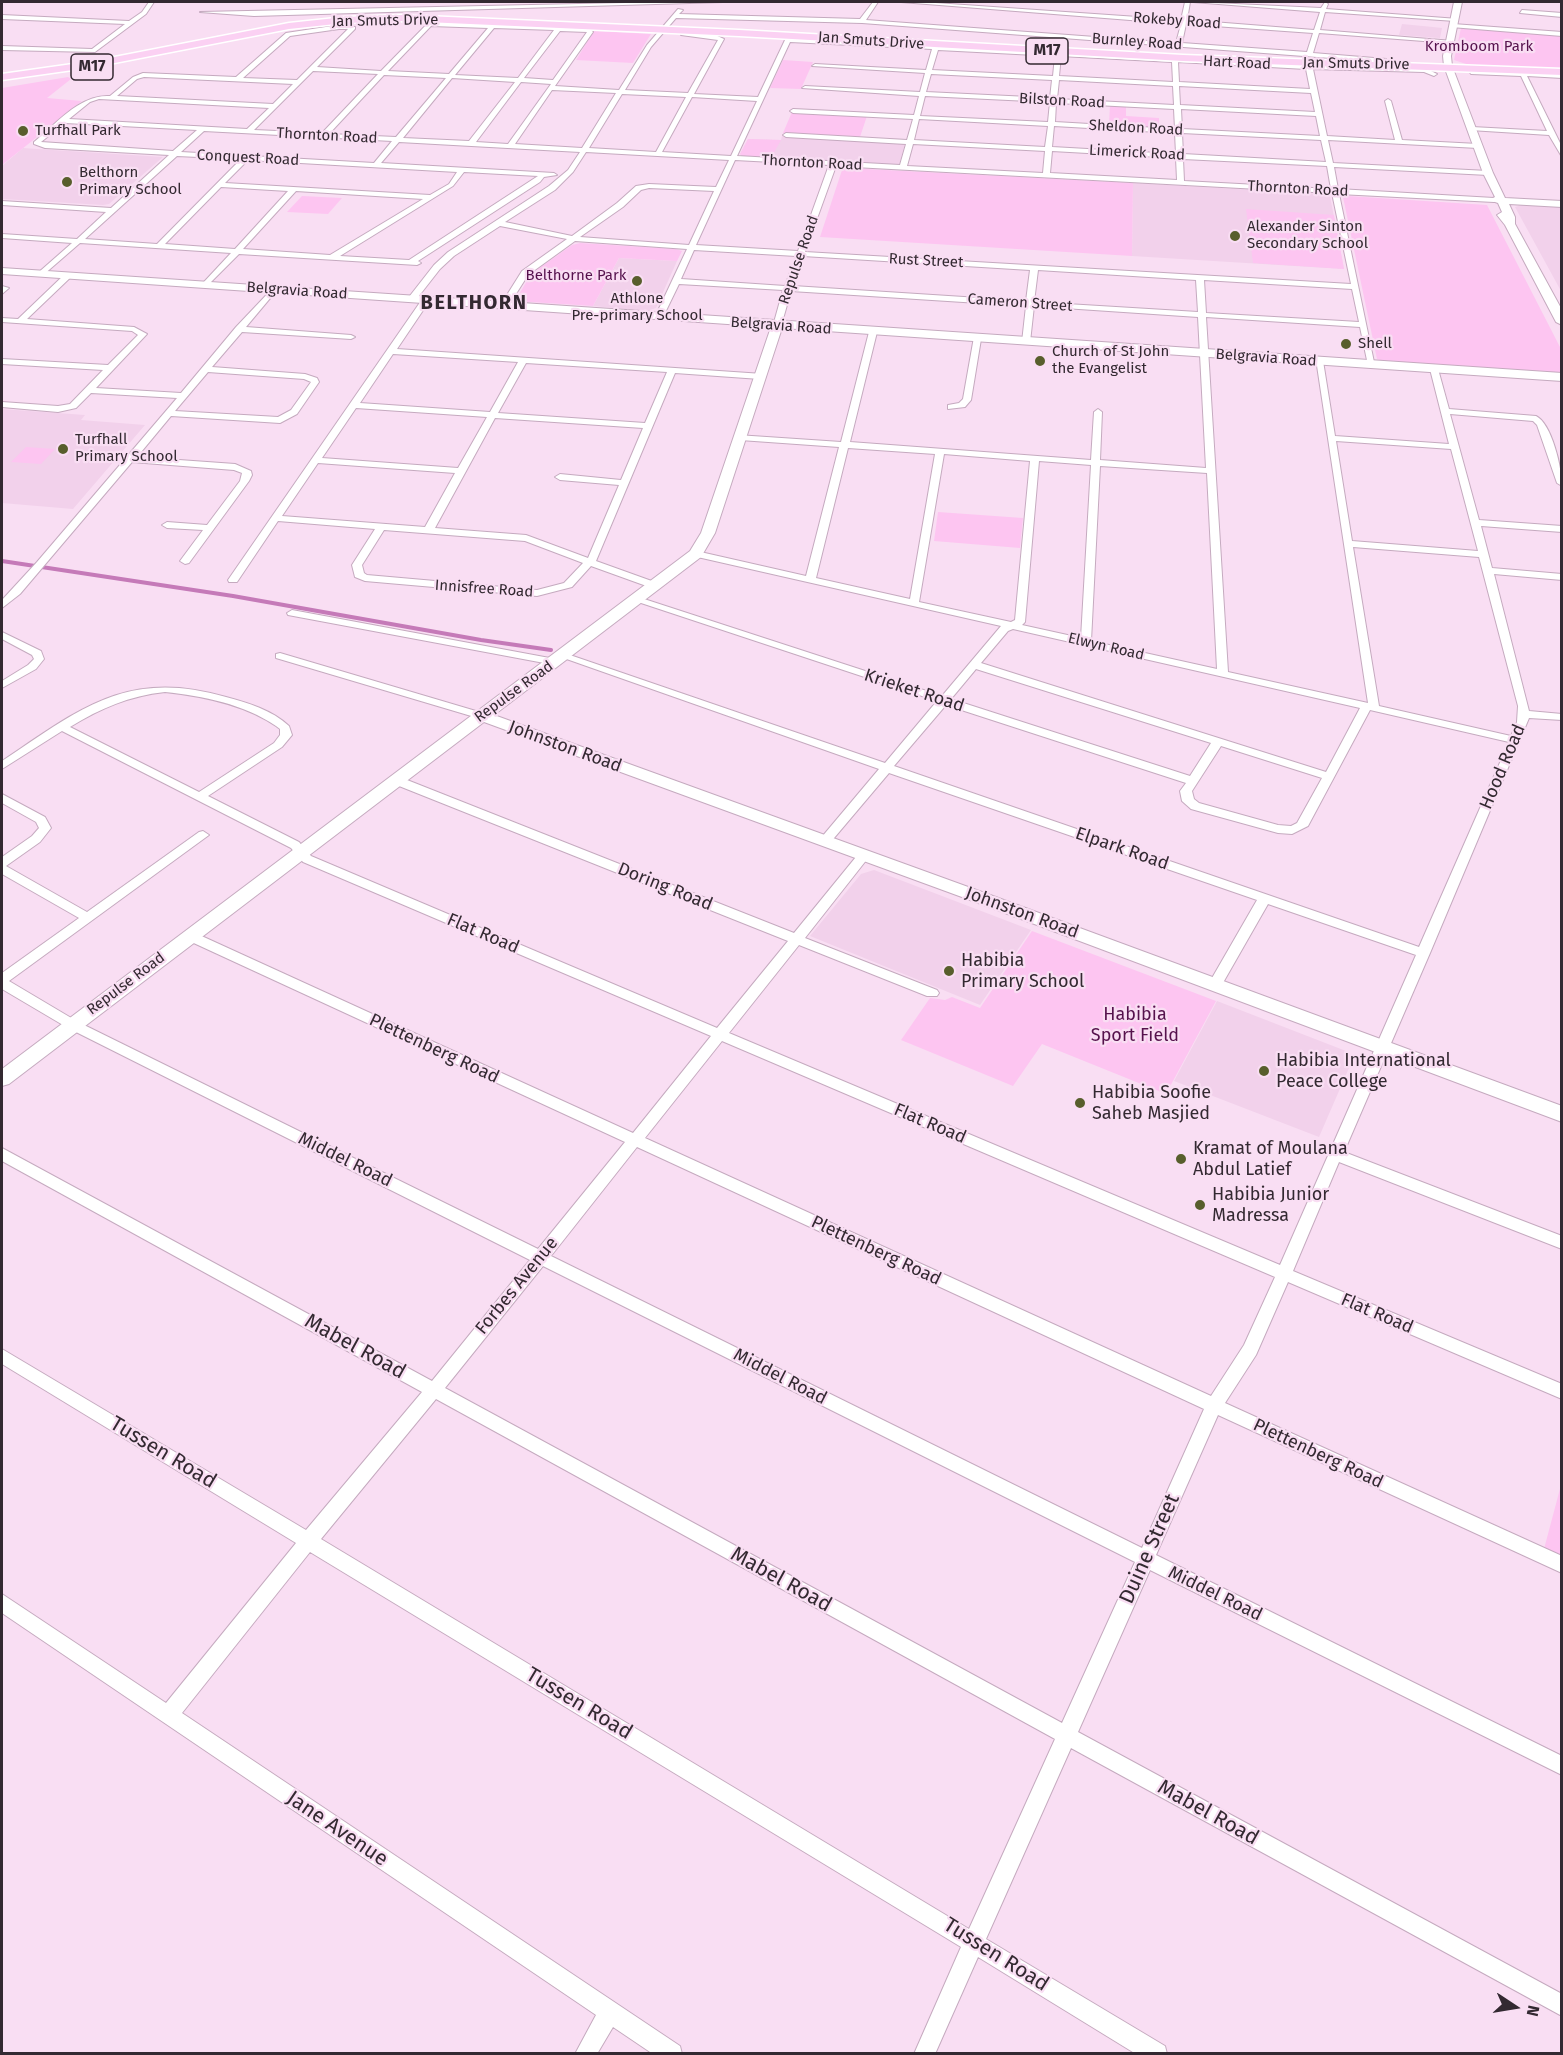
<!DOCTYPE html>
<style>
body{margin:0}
#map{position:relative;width:1563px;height:2055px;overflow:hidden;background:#f9def3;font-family:"Fira Sans",sans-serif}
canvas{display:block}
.frame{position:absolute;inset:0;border:3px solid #332931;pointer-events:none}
.north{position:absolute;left:1485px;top:1977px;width:60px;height:60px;-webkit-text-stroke:4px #f9def3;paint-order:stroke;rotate:102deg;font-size:16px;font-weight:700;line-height:24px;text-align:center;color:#332931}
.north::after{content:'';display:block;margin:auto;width:21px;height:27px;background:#332931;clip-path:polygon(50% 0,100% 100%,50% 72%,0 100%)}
</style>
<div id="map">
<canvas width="1563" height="2055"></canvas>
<div class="frame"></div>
<div class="north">N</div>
</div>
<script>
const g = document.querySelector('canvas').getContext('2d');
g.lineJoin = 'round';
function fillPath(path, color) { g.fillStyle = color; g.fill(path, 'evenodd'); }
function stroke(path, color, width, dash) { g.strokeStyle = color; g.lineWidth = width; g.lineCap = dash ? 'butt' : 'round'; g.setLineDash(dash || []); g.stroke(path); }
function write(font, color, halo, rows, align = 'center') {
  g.font = font + ' "Fira Sans",sans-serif'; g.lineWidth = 4.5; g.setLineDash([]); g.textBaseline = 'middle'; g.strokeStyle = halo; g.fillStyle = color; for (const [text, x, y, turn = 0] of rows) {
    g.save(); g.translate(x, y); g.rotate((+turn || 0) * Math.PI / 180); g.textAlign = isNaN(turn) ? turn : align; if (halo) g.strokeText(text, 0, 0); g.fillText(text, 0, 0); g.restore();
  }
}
fillPath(new Path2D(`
 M1402,24L1433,27L1442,28L1440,38L1399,35Z
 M782,136L905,143L899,166L742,156L740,154L748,139L781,140Z
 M23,148L37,149L163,157L109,204L103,205L2,199V166Z
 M1133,183L1323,194L1330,196L1344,269L1132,256Z
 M1521,205L1561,207V291L1515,207Z
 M619,258L677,261L656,308L647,311L593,306Z
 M2,409L85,415L81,420L145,425L73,509L2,503Z
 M874,870L1031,930L980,1005L810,936L861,874Z
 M1217,1001L1346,1051L1352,1061L1319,1137L1174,1081Z`), '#f2d1eb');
fillPath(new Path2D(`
 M1461,28L1561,35V70L1469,65L1454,60Z
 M594,31L651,34L633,63L576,60Z
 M783,60L813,62L801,89L770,88Z
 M68,77L71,79L47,98L82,101L2,165V88Z
 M1110,105L1126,106V116L1159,118V128L1109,125Z
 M792,112L867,116L860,137L783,133Z
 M748,139L781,140L771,158L742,156L740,154Z
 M848,168L1133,183L1132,256L820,237L842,170Z
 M302,196L342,198L328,214L287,212Z
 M1348,196L1487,205L1561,349V373L1383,361L1377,359L1343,197Z
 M1246,209L1334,215L1344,269L1253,263Z
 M580,243L676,249L682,251L677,261L619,258L593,306L515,301L531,274L572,245Z
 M26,447L55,449L41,464L11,462Z
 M938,512L1023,518L1020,548L934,541Z
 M1032,931L1216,1001L1166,1094L1042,1044L1013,1086L901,1040L930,998L945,1000L952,997L980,1008Z
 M1561,1485V1557L1544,1549Z`), '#fdc5f1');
stroke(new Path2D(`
 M2,561L233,596L481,640L551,650`), '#c57ab8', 4);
const street = new Path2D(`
 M149,2H154L146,14L95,52L2,50V46L92,49L125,24L2,19V15L129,21L142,12Z
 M673,2H723L254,16L200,12Z
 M873,2H878L866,20L1176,43L1181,24L901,2H921L1181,20L1185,2H1190L1187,20L1314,30L1320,12L1193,2L1321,8L1325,2L1328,4L1326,9L1458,19L1455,21L1325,12L1320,30L1453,41L1450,43L1319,33L1313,53L1386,59L1384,62L862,23L676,18L651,47L625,90L688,93L718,40L681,35L683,32L713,34L724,39L694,94L758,97L785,40L788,38L1303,65L1425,68L1437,74L1434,76L1424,72L1313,69L1327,136L1395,140L1385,101L1388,99L1391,101L1402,140L1478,144L1481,146L1478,148L1328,140L1333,163L1488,171L1491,173L1488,175L1334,167L1338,189L1494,198L1498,200L1494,202L1339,194L1375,367L1368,365L1360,327L1206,317L1228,672L1368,703L1316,359L1323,361L1335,436L1449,444L1430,369L1434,366L1438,369L1449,409L1536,416C1552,424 1562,469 1562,486L1557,483L1537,425L1533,421L1450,414L1479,520L1562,526V532L1481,526L1492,568L1562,574V580L1494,574L1529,711L1562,714V720L1529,718L1430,953L1344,1152L1562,1236V1249L1339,1162L1293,1271L1562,1384V1399L1288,1282L1256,1355L1225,1403L1562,1556V1573L1218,1415L1156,1555L1562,1756V1775L1150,1570L1078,1732L1562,1994V2016L1071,1748L986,1939L1165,2046L1167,2054H1136L978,1957L935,2054H914L961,1947L310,1552L182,1713L680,2046L682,2054H653L613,2027L597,2054H575L596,2015L2,1613V1594L166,1703L296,1543L2,1364V1349L306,1530L422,1392L2,1161V1148L432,1381L530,1260L68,1028L2,989V973L79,918L2,874V857L32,836L39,828L36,822L2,803V794L45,817L51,828L40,842L6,866L87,912L199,832L203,831L209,835L9,981L78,1022L538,1249L625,1142L185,939L184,936L185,933H195L633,1133L711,1036L303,862L291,848L62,731L2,769V761C80,709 127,668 226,697C248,703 272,710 289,726L292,735L282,747L208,796L299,842L311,856L717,1028L788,941L394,784L392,781L394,778H402L794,933L860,852H868L870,855L868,858L805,938L937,990L939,993L937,996H927L799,945L729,1033L1280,1265L1416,955L1268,904L1220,988H1210L1208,985L1257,900L889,773L829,844H821L819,841L821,838L879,769L558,656L559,654H567L885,763L937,701L632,600L633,598H641L942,696L1001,626L693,556V552L696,551L806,576L839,447L740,440L736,437L737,435L841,442L869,332L873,330L877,332L850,442L1091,460L1094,412L1098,409L1102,412L1100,460L1206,468L1198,317L1034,306L1030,342L1026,344L1022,342L1026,306L791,291L781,326L777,328L773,326L783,290L679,284L663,317L659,319L655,317L687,249L575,241L528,275L507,308H504L500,306L522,271L567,239L500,226L454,256L440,269L415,301H409V297L434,265L448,252L549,186L568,170L580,152L399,142L381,163L554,173L557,175L544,177L540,182L418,261L421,263L417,265L239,254L206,287H203V283L231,253L80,243L42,276H39V272L72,243L2,238V234L77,239L106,212L2,205V201L111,208L169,155L45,148L34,144V142C56,124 80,94 110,96L133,77L143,73L236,77L286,33L339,25L355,27V29L317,67L381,71L429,22L589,28L593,32L555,86L619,90L647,45L678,9L683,10L679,14L860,19ZM1186,24L1313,33L1307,52L1182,43ZM431,26L488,28L449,74L388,71ZM494,28L554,30L518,78L455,75ZM339,29H348L297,80L243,78L290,36ZM560,31L587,32L553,80L524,78ZM790,42L932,49L926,70L815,64L812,66L925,73L920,92L805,86L802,88L919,96L914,115L793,109L790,111L793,113L913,119L907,140L786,133L783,135L786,137L906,144L900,165L737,156ZM938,50L1055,56L1053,76L932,70ZM1061,56L1172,62L1173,82L1059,76ZM1178,62L1306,69L1310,89L1179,82ZM313,71L378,74L322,133L254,130ZM931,74L1052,80L1050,98L926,92ZM384,75L446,78L396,137L329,134ZM144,77L293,84L273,104L117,96L137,79ZM452,78L515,82L469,141L403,138ZM1059,80L1173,86L1174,105L1057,99ZM521,82L551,84L508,144L476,142ZM1179,86L1311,93L1315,112L1180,105ZM552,90L616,93L582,148L515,144ZM622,94L686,97L656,152L589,148ZM925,96L1050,102L1048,122L920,116ZM692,97L757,101L731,156L662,152ZM99,99L269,108L247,129L69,119L90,102ZM1056,103L1174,109L1175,129L1055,122ZM1181,109L1316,116L1320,136L1182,129ZM919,119L1048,126L1045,147L914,140ZM65,123L197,130L173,151L41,142ZM1054,126L1175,133L1176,154L1052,147ZM204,131L392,141L374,163L181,152ZM1182,133L1321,140L1326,162L1183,154ZM913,144L1045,151L1043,173L907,166ZM1052,151L1176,158L1177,180L1050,173ZM586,152L729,160L716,187L649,184L636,186L617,203L572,236L505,222L555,190L573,172ZM177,156L241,159L157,244L85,239ZM1183,159L1327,166L1331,189L1184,181ZM248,160L457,172L449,184L430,195L225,183ZM735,160L829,165L798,251L696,245ZM836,166L1332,193L1351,284L805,252ZM464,172L538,176L409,260L340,256L453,186ZM221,187L288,191L235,249L165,244ZM649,188L714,191L689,245L580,237L623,207L641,190ZM296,191L423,199L330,255L243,249ZM694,250L796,256L785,286L681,279ZM803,256L1030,270L1026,301L793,286ZM1038,270L1196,280L1198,312L1034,302ZM1204,280L1352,289L1359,322L1206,313ZM1336,441L1451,449L1478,551L1352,541ZM848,448L935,454L910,599L816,578ZM944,454L1030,461L1015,620L1011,622L919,602ZM1039,461L1091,465L1081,638L1022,625L1025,622ZM1100,466L1207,473L1217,669L1091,641ZM1353,547L1479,557L1518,706L1517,722L1511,736L1379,706ZM1013,629L1360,708L1326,772L981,663L1008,631ZM976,669L1211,743L1190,776L951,699ZM165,692C203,696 244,704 276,726L280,729V735L274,743L199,792L70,727C101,708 129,696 165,692ZM946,705L1186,783L1180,791L1182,801L1191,809L1278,833L1292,834L1308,826L1370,710L1509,742L1419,947L894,766ZM1221,746L1322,778L1297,823L1291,826L1278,825L1199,803L1194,799L1192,791ZM722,1041L1275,1277L1244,1345L1211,1396L645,1138ZM637,1147L1204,1409L1142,1548L551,1256ZM543,1266L1135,1562L1062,1723L445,1388ZM436,1399L1055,1739L969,1929L321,1539Z
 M1522,10L1562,13V17L1520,13Z
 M1453,24L1562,32V36L1451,27Z
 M1469,71L1562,74V78L1527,76L1562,147V157L1549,135L1470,130L1472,127L1547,131L1521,76L1471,74Z
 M65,274L72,276L27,319L134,327L147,334L96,388L181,393L236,327L273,288L277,290L246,327L351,335L355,337L351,339L242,332L212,367L305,374L317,378L319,382L297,414L280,423L171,416L137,457L235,464L251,471L252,475L249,481L189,563L185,564L180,561L203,530L167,528L162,525L167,522L207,525L240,481L242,473L234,470L132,462L20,594L2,608V600L37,562L177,398L91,393L76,408L58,412L2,407V402L58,406L70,404L103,370L2,364V359L108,365L138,335L132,331L2,322V318L18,319ZM208,372L304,379L311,382L291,410L278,417L175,411Z
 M2,286L9,288L2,294Z
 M423,298L430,300L397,349L763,374V378L760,379L675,373L596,561L660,584V588H652L591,566L572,587L537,596L365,581L355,577L352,565L375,529L278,521L237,582H229L228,580ZM393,354L518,362L490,412L360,403ZM526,363L667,372L645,423L498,413ZM356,408L487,417L458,468L322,458ZM495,418L643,428L621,480L560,474L555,477L560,480L619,485L588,558L526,535L435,528ZM318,463L455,473L425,527L282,516ZM384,530L525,541L583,563L564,583L537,590L367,575L364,573L362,565Z
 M974,337L981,339L971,400L965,407L948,409V405L959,403L963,399Z
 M292,610L555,659L560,662L555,665L288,615L287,613Z
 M2,632L41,651L44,659L36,669L2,688V681L28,665L34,659L32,655L2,639Z
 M280,653L486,714L488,716L486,718H478L276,658V654Z`);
const secondary = new Path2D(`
 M1454,2H1462L1451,56L1452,66L1493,173L1505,198L1562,201V207L1509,204L1515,217V224L1562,310V325L1556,322L1505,225L1497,215L1502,212L1498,203L1489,200L1495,197L1483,173L1444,66L1443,56Z
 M2,268L1562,373V381L782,328L715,533L701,557L494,715L993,896L1562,1106V1122L981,904L484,722L9,1084L2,1086V1069L690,551L701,533L771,327L2,274Z`);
const primary = new Path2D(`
 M403,15L739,30L1183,55L1562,69V75L1183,61L739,36L403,21L345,23L289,29L94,67L2,80V74L94,61L289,23L345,17Z`);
stroke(street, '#c5aabf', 2);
stroke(secondary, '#c5aabf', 2);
stroke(primary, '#fff', 3);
fillPath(street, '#fff');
fillPath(secondary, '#fff');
fillPath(primary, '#fbd1f3');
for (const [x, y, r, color] of [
 [23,131,6,"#585e2c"],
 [67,182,6,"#585e2c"],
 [1235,236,6,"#585e2c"],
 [637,281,6,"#585e2c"],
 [1346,344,6,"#585e2c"],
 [1040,361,6,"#585e2c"],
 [63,449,6,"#585e2c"],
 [949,971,6,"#585e2c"],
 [1264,1071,6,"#585e2c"],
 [1080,1103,6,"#585e2c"],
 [1181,1159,6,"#585e2c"],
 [1200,1205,6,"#585e2c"]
]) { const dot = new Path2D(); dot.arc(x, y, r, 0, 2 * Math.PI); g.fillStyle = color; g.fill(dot); stroke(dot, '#f9def3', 2); }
write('15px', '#332931', '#f9def3', [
 ["Jan Smuts Drive",385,21,-1],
 ["Rokeby Road",1177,21,4],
 ["Jan Smuts Drive",871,41,4],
 ["Burnley Road",1137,42,4],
 ["Hart Road",1237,63,3],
 ["Jan Smuts Drive",1356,64,1],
 ["Bilston Road",1062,101,3],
 ["Sheldon Road",1136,128,3],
 ["Thornton Road",327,136,3],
 ["Limerick Road",1137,153,3],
 ["Conquest Road",248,158,3],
 ["Thornton Road",812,163,3],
 ["Thornton Road",1298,189,3],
 ["Repulse Road",799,260,-71],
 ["Rust Street",926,261,3],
 ["Belgravia Road",297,291,4],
 ["Cameron Street",1020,303,4],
 ["Belgravia Road",781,326,4],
 ["Belgravia Road",1266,358,4],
 ["Innisfree Road",484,589,4],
 ["Elwyn Road",1106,647,13],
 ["Repulse Road",514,692,-36],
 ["Repulse Road",126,984,-37]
]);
write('15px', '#56124d', '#f9def3', [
 ["Kromboom Park",1479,47],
 ["Belthorne Park",576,276]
]);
write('15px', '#332931', '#f9def3', [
 ["Turfhall Park",35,131],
 ["Belthorn",79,173],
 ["Primary School",79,190],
 ["Alexander Sinton",1247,227],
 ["Secondary School",1247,244],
 ["Athlone",637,299,"center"],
 ["Pre-primary School",637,316,"center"],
 ["Shell",1358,344],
 ["Church of St John",1052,352],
 ["the Evangelist",1052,369],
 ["Turfhall",75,440],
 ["Primary School",75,457]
], 'left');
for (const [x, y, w] of [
 [1047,51,42],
 [92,67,42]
]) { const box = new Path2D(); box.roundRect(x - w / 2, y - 13, w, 26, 4.5); g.fillStyle = '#f9def3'; g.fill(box); stroke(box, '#332931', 1.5); }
write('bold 16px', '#332931', null, [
 ["M17",1047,51],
 ["M17",92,67]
]);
write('18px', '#332931', '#f9def3', [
 ["Krieket Road",914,691,18],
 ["Johnston Road",565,747,20],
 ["Hood Road",1503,767,-67],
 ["Elpark Road",1122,849,19],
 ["Doring Road",665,887,22],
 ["Johnston Road",1022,913,20],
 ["Flat Road",483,934,23],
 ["Plettenberg Road",434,1049,25],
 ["Flat Road",930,1124,23],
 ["Middel Road",345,1160,26],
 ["Plettenberg Road",876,1251,25],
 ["Forbes Avenue",517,1286,-51],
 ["Flat Road",1377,1314,23],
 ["Middel Road",780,1377,27],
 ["Plettenberg Road",1318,1454,25],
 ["Middel Road",1215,1594,26]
]);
write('18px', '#332931', '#f9def3', [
 ["Habibia",961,961],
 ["Primary School",961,982],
 ["Habibia International",1276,1061],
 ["Peace College",1276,1082],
 ["Habibia Soofie",1092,1093],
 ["Saheb Masjied",1092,1114],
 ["Kramat of Moulana",1193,1149],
 ["Abdul Latief",1193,1170],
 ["Habibia Junior",1212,1195],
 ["Madressa",1212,1216]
], 'left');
write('18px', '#56124d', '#f9def3', [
 ["Habibia",1135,1015],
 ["Sport Field",1135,1036]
]);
g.letterSpacing = '1.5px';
write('bold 20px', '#332931', '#f9def3', [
 ["BELTHORN",474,303]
]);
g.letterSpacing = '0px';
write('21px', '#332931', '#f9def3', [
 ["Mabel Road",355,1347,29],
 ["Tussen Road",163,1453,31],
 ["Duine Street",1150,1549,-66],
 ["Mabel Road",781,1580,29],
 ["Tussen Road",579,1704,31],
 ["Mabel Road",1208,1813,29],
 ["Jane Avenue",337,1829,34],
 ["Tussen Road",996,1955,32]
]);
</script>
